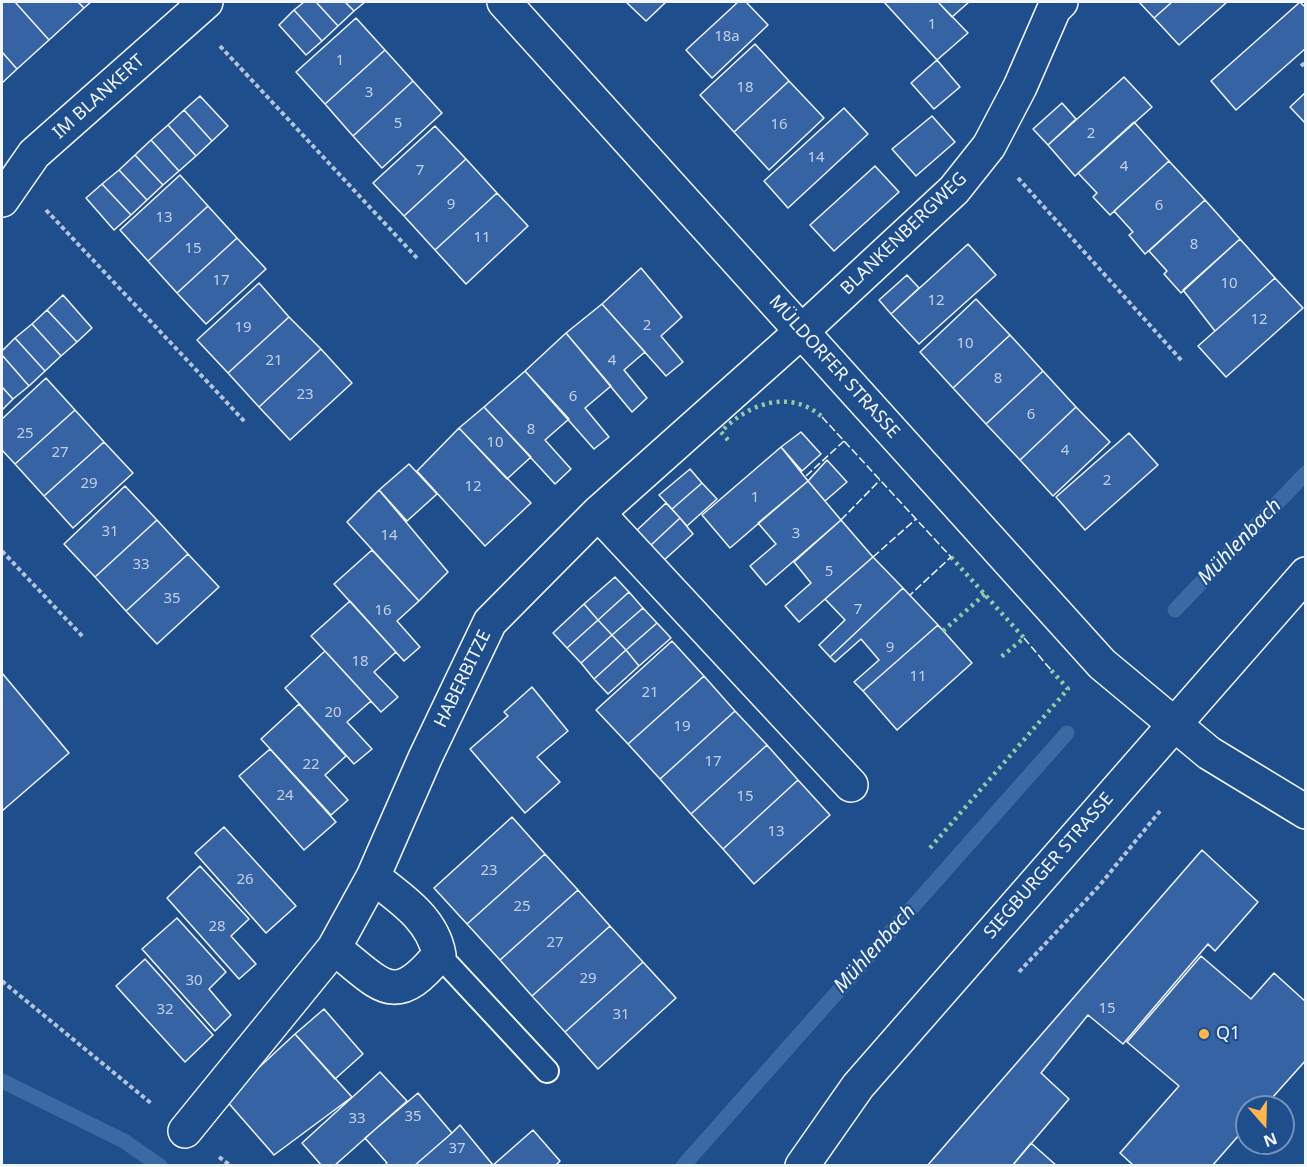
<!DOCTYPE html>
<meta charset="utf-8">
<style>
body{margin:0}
#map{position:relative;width:1307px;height:1167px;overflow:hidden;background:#1f4e8c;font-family:"Noto Sans",sans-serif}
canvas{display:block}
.frame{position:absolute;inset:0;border:3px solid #f2f6ff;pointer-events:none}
.north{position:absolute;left:1235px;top:1095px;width:60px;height:60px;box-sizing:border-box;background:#1f4e8c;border:2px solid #7391ba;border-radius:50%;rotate:160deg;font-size:16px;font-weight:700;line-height:24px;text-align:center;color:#f2f6ff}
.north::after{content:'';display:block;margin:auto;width:21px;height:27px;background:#ffb74d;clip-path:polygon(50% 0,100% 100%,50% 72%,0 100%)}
</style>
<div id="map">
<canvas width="1307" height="1167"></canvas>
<div class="frame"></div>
<div class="north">N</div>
</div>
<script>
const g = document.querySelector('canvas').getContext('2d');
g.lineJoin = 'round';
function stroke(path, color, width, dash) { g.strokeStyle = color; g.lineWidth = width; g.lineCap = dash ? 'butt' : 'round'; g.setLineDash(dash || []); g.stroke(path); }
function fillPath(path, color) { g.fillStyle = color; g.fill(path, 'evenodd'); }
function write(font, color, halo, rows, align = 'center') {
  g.font = font + ' "Noto Sans",sans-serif'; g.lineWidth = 4.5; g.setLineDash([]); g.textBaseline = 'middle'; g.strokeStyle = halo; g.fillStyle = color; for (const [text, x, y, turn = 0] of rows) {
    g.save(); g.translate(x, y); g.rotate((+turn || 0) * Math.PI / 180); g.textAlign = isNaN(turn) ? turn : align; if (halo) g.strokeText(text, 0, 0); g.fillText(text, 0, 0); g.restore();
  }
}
stroke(new Path2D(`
 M1175,610L1306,473
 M2,1081L124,1141L160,1166
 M683,1166L1067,733`), '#3b69a3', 15);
const building = new Path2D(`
 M2,2H15L49,40L17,69L2,52Z
 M15,2H78L84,8L49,40Z
 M78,2H91L84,8Z
 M304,2H316L338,26L322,41L294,10Z
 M316,2H345L354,11L338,26Z
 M345,2H365L354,11Z
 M626,2H666L646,21Z
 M738,2H746L768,25L712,78L686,50Z
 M884,2H938L968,33L937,60Z
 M938,2H969L952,17Z
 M1139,2H1172L1154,18Z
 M1172,2H1227L1179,45L1154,18Z
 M1300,2L1306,8V48L1236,110L1211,81Z
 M294,10L322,41L306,55L279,25Z
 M356,18L385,50L325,104L296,72Z
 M755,44L789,81L734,132L700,95Z
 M385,50L413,81L353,136L325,104Z
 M2,52L17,69L2,83Z
 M937,60L960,87L934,109L911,83Z
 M1124,77L1152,107L1075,176L1048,145Z
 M413,81L442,113L382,168L353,136Z
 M789,81L824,118L769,170L734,132Z
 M1306,92V124L1290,107Z
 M200,96L228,126L212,141L184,110Z
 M1062,103L1076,119L1048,145L1033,129Z
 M844,108L868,134L788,208L764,181Z
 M184,110L212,141L196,156L168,125Z
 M932,116L955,142L916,176L892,149Z
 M1134,122L1169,161L1110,215L1093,197L1097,193L1078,173Z
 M168,125L196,156L179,171L151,140Z
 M435,126L466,159L404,216L373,183Z
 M151,140L179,171L163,185L135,155Z
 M135,155L163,185L147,200L119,170Z
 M466,159L497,193L435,250L404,216Z
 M1169,161L1205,200L1145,254L1129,235L1133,232L1114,211Z
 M875,166L899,192L834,251L810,225Z
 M119,170L147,200L131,215L102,184Z
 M180,175L208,206L148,261L120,230Z
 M102,184L131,215L114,230L86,198Z
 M497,193L528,226L466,284L435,250Z
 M1205,200L1240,239L1181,293L1164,274L1167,271L1149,251Z
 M208,206L237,238L177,293L148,261Z
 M237,238L266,269L206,324L177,293Z
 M1240,239L1275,278L1215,331L1183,290Z
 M968,244L996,275L919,344L891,314Z
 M641,268L682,317L661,336L683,362L666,376L602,304Z
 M907,275L919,288L891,314L879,300Z
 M1275,278L1303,308L1226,377L1198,346Z
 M259,283L289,317L228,373L197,340Z
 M63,295L92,328L77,342L47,310Z
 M976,299L1010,335L953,388L920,352Z
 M602,304L645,352L624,370L647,398L632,412L566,333Z
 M47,310L77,342L61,356L32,324Z
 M289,317L321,349L259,407L228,373Z
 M32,324L61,356L45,371L15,338Z
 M566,333L611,386L585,408L609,437L594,449L525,371Z
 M1010,335L1043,371L986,424L953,388Z
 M15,338L45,371L29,386L2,355V351Z
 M321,349L352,383L290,440L259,407Z
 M2,355L29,386L13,399L2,387Z
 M525,371L569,419L545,440L571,469L555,484L484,407Z
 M1043,371L1076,407L1020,460L986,424Z
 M46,378L75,410L15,464L2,450V419Z
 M2,387L13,399L2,410Z
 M484,407L531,457L507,479L459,428Z
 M1076,407L1110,442L1053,496L1020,460Z
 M75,410L104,442L44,496L15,464Z
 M459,428L531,503L485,546L417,471Z
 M801,432L821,454L802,471L781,447Z
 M1129,433L1158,465L1085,530L1056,497Z
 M104,442L133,473L73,528L44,496Z
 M781,447L808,481L730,548L702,515Z
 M827,460L847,482L825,501L808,481Z
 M409,464L437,494L407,521L379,490Z
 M690,469L702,483L672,509L659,495Z
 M808,481L841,520L766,585L750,566L776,544L758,523Z
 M702,483L717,499L687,526L672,509Z
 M125,486L157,520L95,577L64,544Z
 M379,490L448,572L419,601L347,522Z
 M666,503L680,518L650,546L636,531Z
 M680,518L693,534L663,561L650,546Z
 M157,520L188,554L126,611L95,577Z
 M841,520L873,557L799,622L785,606L811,583L794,562Z
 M372,550L419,601L397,621L420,647L404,661L334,584Z
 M188,554L219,587L157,644L126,611Z
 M873,557L903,588L830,657L819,645L845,620L825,599Z
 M615,577L629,592L598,620L584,604Z
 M903,588L938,625L863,691L854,682L879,660L861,639L835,662L830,657Z
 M629,592L643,608L612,635L598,620Z
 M350,601L396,652L374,672L398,697L381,712L311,636Z
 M584,604L598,620L567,648L553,633Z
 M643,608L657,623L626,650L612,635Z
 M598,620L612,635L581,663L567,648Z
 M657,623L671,638L639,666L626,650Z
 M938,625L972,663L897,730L863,691Z
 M612,635L626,650L594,679L581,663Z
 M672,641L704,676L628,744L596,710Z
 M626,650L639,666L608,694L594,679Z
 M325,651L371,701L347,722L372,749L354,764L285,688Z
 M2,673L69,753L2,811Z
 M704,676L735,711L660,779L628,744Z
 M532,687L568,731L537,757L560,782L525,813L470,749L508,716L504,712Z
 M299,704L346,756L325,775L348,800L331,815L261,739Z
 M735,711L767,745L691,814L660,779Z
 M767,745L798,780L723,849L691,814Z
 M270,749L336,822L304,850L239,776Z
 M798,780L830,815L754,884L723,849Z
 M512,817L545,854L467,924L434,888Z
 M224,827L296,906L266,933L195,853Z
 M1202,850L1258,902L1215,951L1208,944L1123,1044L1088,1015L1041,1073L1069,1099L1012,1166H927Z
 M545,854L578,890L500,960L467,924Z
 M200,866L249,919L231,936L256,964L239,979L167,898Z
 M578,890L610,926L532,996L500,960Z
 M177,918L226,972L209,989L231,1015L215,1031L142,949Z
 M610,926L643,962L565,1032L532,996Z
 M1201,956L1251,999L1274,973L1306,1002V1060L1264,1107H1247V1126L1212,1166H1134L1120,1153L1179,1086L1127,1042Z
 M145,959L213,1035L185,1062L116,986Z
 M643,962L676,998L598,1069L565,1032Z
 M324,1009L363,1054L335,1079L295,1034Z
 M295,1034L352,1097L274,1155L225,1099Z
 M380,1072L407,1101L334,1166H322L302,1143Z
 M418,1093L452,1133L414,1166H384L387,1163L365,1138Z
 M460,1125L493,1165L414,1166L452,1133Z
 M533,1130L560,1161L555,1166H492Z
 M1031,1143L1057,1166H1012Z`);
fillPath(building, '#3563a3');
stroke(building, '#f2f6ff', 1.5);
const lane = new Path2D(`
 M439,955L547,1071`);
const street = new Path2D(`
 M504,2L1102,664L1209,753L1306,812
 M2,200L34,154L206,2
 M598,513L851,785
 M334,948C381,984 393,1011 439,955C433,919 400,898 373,877
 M185,1131L334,948L373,877L425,758L490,622L598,513L802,331L954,190L989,146L1020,87L1054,9L1061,2`);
const secondary = new Path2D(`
 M802,1166L858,1086L1306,574`);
stroke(lane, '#f2f6ff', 26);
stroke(street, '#f2f6ff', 36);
stroke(secondary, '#f2f6ff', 36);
stroke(new Path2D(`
 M220,46L417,258
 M1301,66L1306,62
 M1018,178L1182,361
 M46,210L246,423
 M2,551L83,637
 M1019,972L1099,886L1160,811
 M2,981L152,1104
 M219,1157L231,1166`), '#b3c4dc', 4, [4.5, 3]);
stroke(lane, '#1f4e8c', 22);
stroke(street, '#1f4e8c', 33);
stroke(secondary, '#1f4e8c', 33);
stroke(new Path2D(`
 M728,440L721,432C747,404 790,388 822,417
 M951,557L1024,638L1001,657
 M943,631L985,594
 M930,848L1068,689L1051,670`), '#97c8a6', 4.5, [3, 4.5]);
stroke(new Path2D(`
 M822,417L951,557L910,595
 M806,476L844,441
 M841,520L880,480
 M873,557L916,519
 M1024,638L1051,670`), '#f2f6ff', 1.5, [8, 3]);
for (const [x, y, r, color] of [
 [1204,1034,6,"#ffb74d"]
]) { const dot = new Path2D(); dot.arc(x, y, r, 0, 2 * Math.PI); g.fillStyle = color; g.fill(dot); stroke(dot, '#1f4e8c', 2); }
write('15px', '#c3d1e8', null, [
 ["1",932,25],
 ["18a",727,37],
 ["1",340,61],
 ["18",745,88],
 ["3",369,93],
 ["5",398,124],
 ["16",779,125],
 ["2",1091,134],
 ["14",816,158],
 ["4",1124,167],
 ["7",420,171],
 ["9",451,205],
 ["6",1159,206],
 ["13",164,218],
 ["11",482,238],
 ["8",1194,245],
 ["15",193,249],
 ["17",221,281],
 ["10",1229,284],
 ["12",936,301],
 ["12",1259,320],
 ["2",647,326],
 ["19",243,328],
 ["10",965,344],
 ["21",274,361],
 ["4",612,361],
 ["8",998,379],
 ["23",305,395],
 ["6",573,397],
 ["6",1031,415],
 ["8",531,430],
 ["25",25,434],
 ["10",495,443],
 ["4",1065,451],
 ["27",60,453],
 ["2",1107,481],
 ["29",89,484],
 ["12",473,487],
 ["1",755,498],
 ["31",110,532],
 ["3",796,534],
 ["14",389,536],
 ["33",141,565],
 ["5",829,572],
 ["35",172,599],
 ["7",858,610],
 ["16",383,611],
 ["9",890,648],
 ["18",360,662],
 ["11",918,677],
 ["21",650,693],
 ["20",333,713],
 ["19",682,727],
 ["17",713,762],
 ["22",311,765],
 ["24",285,796],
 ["15",745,797],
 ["13",776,832],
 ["23",489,871],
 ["26",245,880],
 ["25",522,907],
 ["28",217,927],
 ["27",555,943],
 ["29",588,979],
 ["30",194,981],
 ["15",1107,1009],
 ["32",165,1010],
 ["31",621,1015],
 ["35",413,1117],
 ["33",357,1119],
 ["37",457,1149]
]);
write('18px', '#f2f6ff', '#1f4e8c', [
 ["IM BLANKERT",99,97,-42],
 ["BLANKENBERGWEG",904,234,-44],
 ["MÜLDORFER STRASSE",834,367,48],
 ["HABERBITZE",463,679,-64],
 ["SIEGBURGER STRASSE",1049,866,-49]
]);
write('18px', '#f2f6ff', '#1f4e8c', [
 ["Q1",1216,1034]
], 'left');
write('italic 20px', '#f2f6ff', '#1f4e8c', [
 ["Mühlenbach",1240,542,-46],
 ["Mühlenbach",875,949,-48]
]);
</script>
